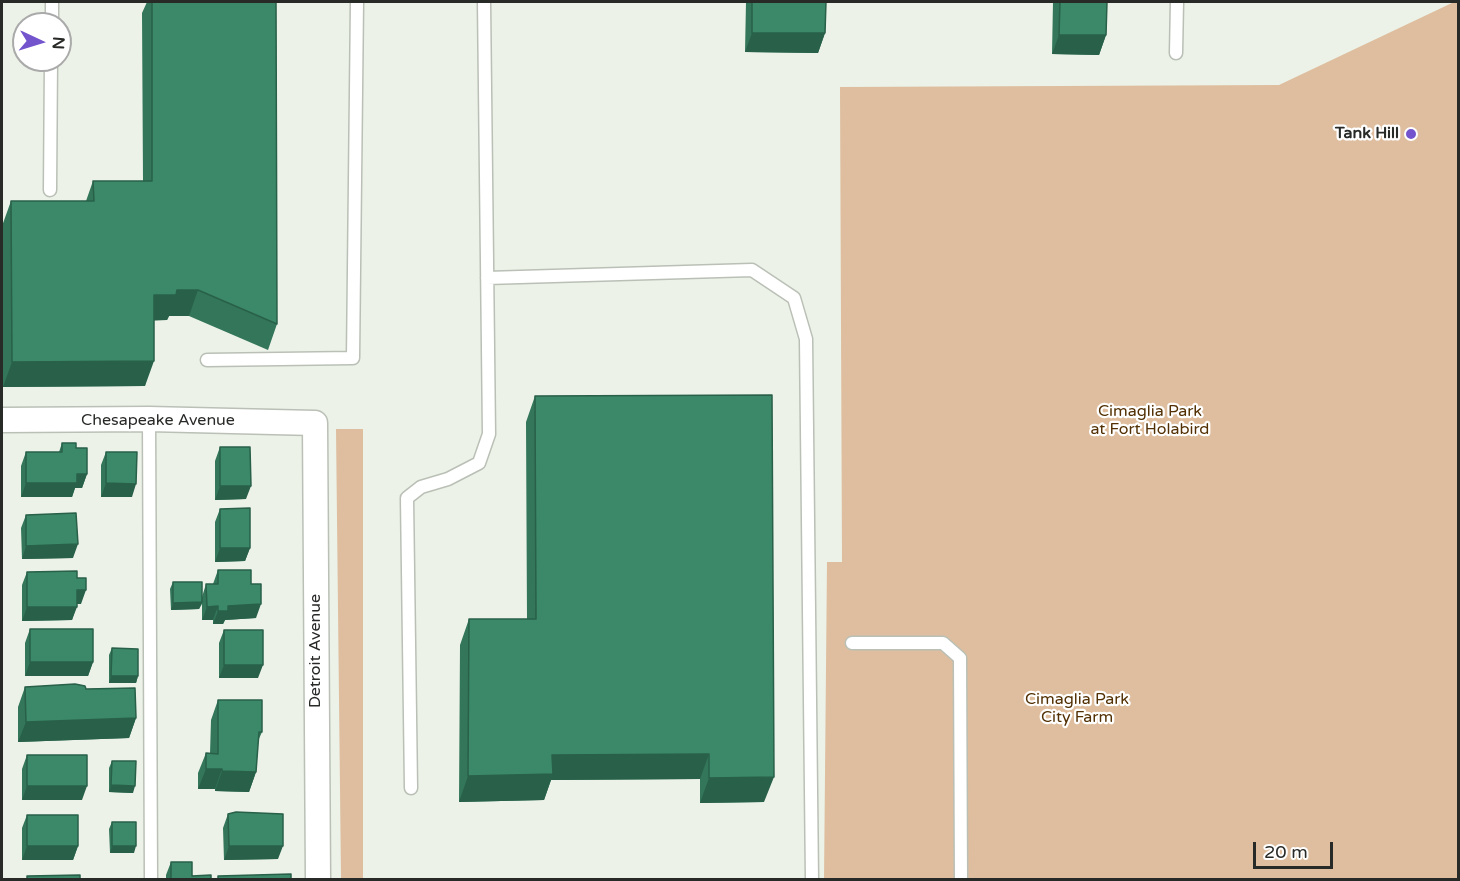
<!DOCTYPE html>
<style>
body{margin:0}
#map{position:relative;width:1460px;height:881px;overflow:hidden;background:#ecf2e8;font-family:"Varela Round",sans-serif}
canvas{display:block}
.frame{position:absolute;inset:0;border:3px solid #282a27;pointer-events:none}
.north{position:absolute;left:12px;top:12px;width:60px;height:60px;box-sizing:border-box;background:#fff;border:2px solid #a9aaa9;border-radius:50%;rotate:94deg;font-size:16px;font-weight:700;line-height:24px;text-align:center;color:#282a27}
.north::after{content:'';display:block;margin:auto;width:21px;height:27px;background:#7454cd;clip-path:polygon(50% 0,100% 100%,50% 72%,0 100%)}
.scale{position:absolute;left:1253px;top:842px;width:80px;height:27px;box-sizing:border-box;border:3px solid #282a27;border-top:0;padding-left:8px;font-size:18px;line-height:21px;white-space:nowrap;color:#282a27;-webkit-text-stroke:4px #fff;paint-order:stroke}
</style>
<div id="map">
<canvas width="1460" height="881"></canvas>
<div class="frame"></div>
<div class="north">N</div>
<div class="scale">20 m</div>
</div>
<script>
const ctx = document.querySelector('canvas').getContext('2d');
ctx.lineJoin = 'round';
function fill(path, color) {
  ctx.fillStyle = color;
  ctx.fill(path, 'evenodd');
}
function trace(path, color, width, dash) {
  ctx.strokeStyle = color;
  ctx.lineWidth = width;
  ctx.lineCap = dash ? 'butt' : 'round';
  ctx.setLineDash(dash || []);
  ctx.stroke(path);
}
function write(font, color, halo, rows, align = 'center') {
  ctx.font = font + ' "Varela Round",sans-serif';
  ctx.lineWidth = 4.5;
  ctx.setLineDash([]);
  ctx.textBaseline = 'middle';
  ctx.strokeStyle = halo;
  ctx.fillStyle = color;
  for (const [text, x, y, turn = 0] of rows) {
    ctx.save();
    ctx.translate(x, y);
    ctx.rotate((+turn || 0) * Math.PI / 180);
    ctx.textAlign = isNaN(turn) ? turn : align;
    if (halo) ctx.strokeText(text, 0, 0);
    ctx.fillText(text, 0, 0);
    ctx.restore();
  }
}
fill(new Path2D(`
 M1454 2H1458V879L824 880 827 562H842L840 87 1279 85Z
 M336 429H363V879H341Z`), '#debe9e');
const lane = new Path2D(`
 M52 24V2
 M1176 53 1177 2
 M50 190 51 60
 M487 278 752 270 794 298 806 339 812 880
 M207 360 353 358 357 2
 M149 419 151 880
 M852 643H943L960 658 961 880
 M411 788 407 498 421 487 448 479 479 463 489 434 484 2`);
const street = new Path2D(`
 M2 420 149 419 315 423 318 880`);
trace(lane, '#bac0b6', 15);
trace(street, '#bac0b6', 27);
trace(lane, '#fff', 12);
trace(street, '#fff', 24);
fill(new Path2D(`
 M147 2H276L277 324 268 350 189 316H169L167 320H154L145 386 3 387 2 226 11 201H86L93 181H143L142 13Z
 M746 2H826L825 33 818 53 745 52Z
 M1053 2H1107L1106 35 1099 55 1052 54Z
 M535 396 764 802 700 803V779L551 780 544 800 459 802 460 645 469 619H527L526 422Z
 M62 443 76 448 87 474 82 488H75L72 497H21V466L26 452H59Z
 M220 447 246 499 215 500V461Z
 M106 452 132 497H101V465Z
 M220 509 250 548 245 561 215 562V522Z
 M26 515 73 558 22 559 21 528Z
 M218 570 251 584 256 618 225 620 223 624H213V620H202V604L199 609 171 610 170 589 173 582 202 597 206 584H213Z
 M27 572 77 578 81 604H77L72 620 22 621V585Z
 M30 629 93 662 88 676H25V643Z
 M224 630 258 678H219V643Z
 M112 648 138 676 136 683H109V655Z
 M25 687 136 718 129 738 18 742V707Z
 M218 700 262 732 258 741 256 772 249 792 215 791V789H198V773L206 753 210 754 211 720Z
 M27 755 82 800H22V769Z
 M112 761 133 793 109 792V768Z
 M228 814 278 859 224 860 223 828Z
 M27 815 78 846 73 860H22V828Z
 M112 822 134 853H110L109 829Z
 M171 862 192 876 211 879H166V875Z`), '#337659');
fill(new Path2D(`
 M715 2H735L734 3H715Z
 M752 33H825L818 53 745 52Z
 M1059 35H1106L1099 55 1052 54Z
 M177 290H198L189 316H169L167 320 145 321 154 295Z
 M154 361 145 386 3 387 12 362Z
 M77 474H87L82 488H75L72 497H21L26 483Z
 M106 483 136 484 132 497H101Z
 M220 486H251L246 499 215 500Z
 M78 544 73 558 22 559 26 546Z
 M220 548H250L245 561 215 562Z
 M77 590H86L81 604H72Z
 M202 602 199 609 171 610 173 603Z
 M261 604 256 618 225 620 223 624H213L218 611 228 606Z
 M218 606 213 620H202L207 607Z
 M27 607H77L72 620 22 621Z
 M30 662H93L88 676H25Z
 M224 665H263L258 678H219Z
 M111 676H138L136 683H109Z
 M136 718 129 738 18 742 26 722Z
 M709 754 700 779 551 780 544 800 459 802 468 776 552 755Z
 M206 769H222L215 789H198Z
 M222 771 256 772 249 792 215 791Z
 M774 777 764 802 700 803 709 778Z
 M111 785 135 786 133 793 109 792Z
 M27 786H87L82 800H22Z
 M27 846H78L73 860H22Z
 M112 846H136L134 853H110Z
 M229 846H283L278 859 224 860Z`), '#296049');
const building = new Path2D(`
 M152 2H276L277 324 198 290H177L176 295H154V361L12 362 11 201H94L93 181H152Z
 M752 2H826L825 33H752Z
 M1060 2H1107L1106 35H1059Z
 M772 395 774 777 709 778V754L552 755 553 774 468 776 469 619H536L535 396Z
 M62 443H76V448H87V474H77V483H26V452H62Z
 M220 447H250L251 486H220Z
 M106 452H137L136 484 106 483Z
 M250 508V548H220V509Z
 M76 513 78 544 26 546V515Z
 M218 570H251V584H261V604L228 606V611H218V606L207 607 206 584H218Z
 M77 571V578H86V590H77V607H27V572Z
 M173 582H202V602L173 603Z
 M30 629H93V662H30Z
 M224 630H263V665H224Z
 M112 648 138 649V676H111Z
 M75 684 85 686 86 689 135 688 136 718 26 722 25 687Z
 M218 700H262V732H259L256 772 222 771V769H206V753L218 754Z
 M27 755H87V786H27Z
 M112 761H136L135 786 111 785Z
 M236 812 283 814V846H229L228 814Z
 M27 815H78V846H27Z
 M112 822H136V846H112Z
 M171 862H192V876L211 875V879H171Z
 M291 874V879H218V876Z
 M80 875V879H27V876Z`);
fill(building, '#3b8968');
trace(building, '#296049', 1.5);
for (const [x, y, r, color] of [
 [1411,134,6,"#7454cd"]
]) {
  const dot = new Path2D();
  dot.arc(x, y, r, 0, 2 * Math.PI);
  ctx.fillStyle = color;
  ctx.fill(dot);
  trace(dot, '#fff', 2);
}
write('bold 16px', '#282a27', '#fff', [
 ["Tank Hill",1399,134]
], 'right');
write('16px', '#523003', '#fff', [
 ["Cimaglia Park",1150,412],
 ["at Fort Holabird",1150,430],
 ["Cimaglia Park",1077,700],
 ["City Farm",1077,718]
]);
write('16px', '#282a27', '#fff', [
 ["Chesapeake Avenue",158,421],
 ["Detroit Avenue",316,651,-90]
]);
</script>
